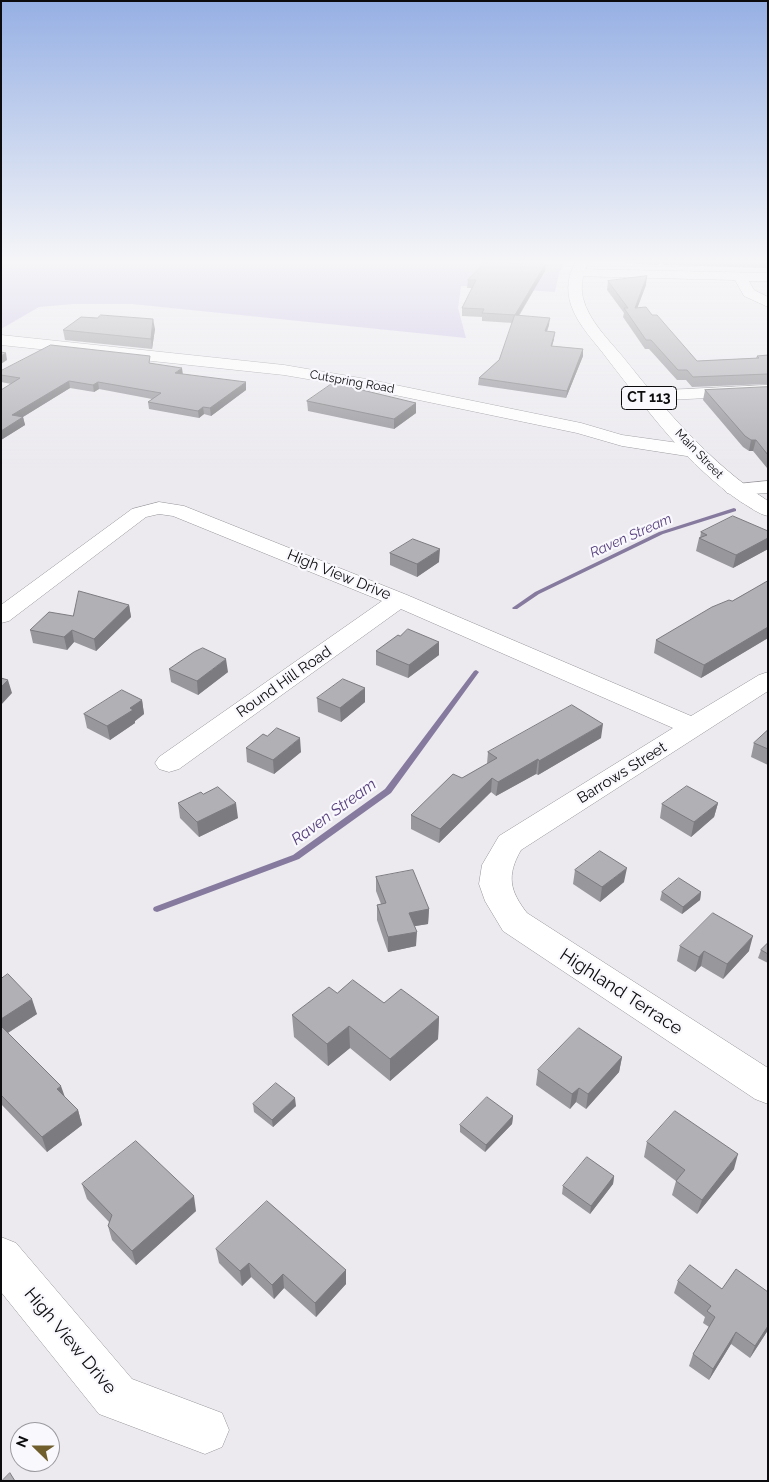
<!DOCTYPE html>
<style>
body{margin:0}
#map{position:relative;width:769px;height:1482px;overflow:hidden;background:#eceaef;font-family:Raleway,sans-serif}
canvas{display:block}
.frame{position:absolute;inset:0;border:2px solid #0c0b0d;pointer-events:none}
.north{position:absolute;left:10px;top:1422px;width:50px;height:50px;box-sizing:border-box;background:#f9f8fd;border:1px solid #9a999d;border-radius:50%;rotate:292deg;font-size:14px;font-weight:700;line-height:20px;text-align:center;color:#0c0b0d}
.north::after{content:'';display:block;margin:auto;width:18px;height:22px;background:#705e2c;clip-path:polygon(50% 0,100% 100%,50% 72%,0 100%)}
</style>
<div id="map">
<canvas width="769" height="1482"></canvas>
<div class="frame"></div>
<div class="north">N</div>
</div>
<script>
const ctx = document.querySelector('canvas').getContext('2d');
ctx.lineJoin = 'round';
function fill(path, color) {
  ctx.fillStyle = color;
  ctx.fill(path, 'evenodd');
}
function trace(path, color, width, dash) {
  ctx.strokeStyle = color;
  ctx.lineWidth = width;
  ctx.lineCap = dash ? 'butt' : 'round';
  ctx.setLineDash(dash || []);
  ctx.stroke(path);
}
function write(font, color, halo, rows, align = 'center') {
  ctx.font = font + ' Raleway,sans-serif';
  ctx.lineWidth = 4.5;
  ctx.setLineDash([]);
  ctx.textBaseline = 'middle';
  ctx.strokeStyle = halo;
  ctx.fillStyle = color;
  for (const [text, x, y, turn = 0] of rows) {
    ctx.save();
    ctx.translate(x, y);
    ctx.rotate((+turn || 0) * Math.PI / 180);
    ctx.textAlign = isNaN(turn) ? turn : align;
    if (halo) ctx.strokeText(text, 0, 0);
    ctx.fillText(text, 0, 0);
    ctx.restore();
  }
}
fill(new Path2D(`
 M1 261H566L559 273 555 292 461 286 458 308 466 338 132 304H73L39 307 1 329Z`), '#cdc3e5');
fill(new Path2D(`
 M734 508 736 509V511L663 534 539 594 517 609H513L512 608 535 592 659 532Z
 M476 670 479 672 391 793 299 859 160 911 157 912 154 911 153 909 154 907 293 855 385 789 474 671Z`), '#867b9f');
const minor = new Path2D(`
 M577 269 768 273V281H749L754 290 768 297V307L744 296 735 280 572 276 570 273Z
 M1 335 284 365 366 379 581 423 622 435 693 445 700 447 702 451 700 455 693 457 622 446 577 433 366 389 284 375 1 345Z
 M768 385V395L647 401 641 400 638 396 641 392 647 391Z
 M768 481V493L734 495 727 493 724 489 727 485Z
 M159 502 184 506 407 595 691 716 759 675 768 672V691L521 850C506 876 510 891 527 913L768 1068V1104L755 1099 503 931 485 901 479 884 482 865 499 836 673 728 401 609 179 769 169 772 159 769 155 763 159 757 382 601 173 516 159 514 146 517 9 621 1 623V605L132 509Z
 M1 1237 16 1243 132 1379 222 1413 229 1430 222 1447 205 1454 99 1414 1 1292Z`);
const major = new Path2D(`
 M576 261H589C583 273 580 285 583 298 589 321 608 339 623 357 666 411 710 463 768 501V516C758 514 750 507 741 502 688 466 648 411 609 361 596 343 578 326 571 305 566 289 568 275 576 261Z`);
trace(minor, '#969499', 1);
trace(major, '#969499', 1);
fill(minor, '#fff');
fill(major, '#fff');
fill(new Path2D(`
 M620 261H660L659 265 638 264Z
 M662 261H768V270L766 268 664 265Z
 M546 263 545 271 519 316 549 325 547 332 554 339 552 346 583 349V356L566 398 478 385 479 378 499 360 513 323 482 321V317L462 316V308L472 288H467L468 280 522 264Z
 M608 281 646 285 637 308 652 315 697 361 756 358 757 356 768 355V384L692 387 686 380H677L649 349H645L623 317 624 313 607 290Z
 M97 318 155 329 152 349 65 340 63 330Z
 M151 363 182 374 246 390 211 416 204 414 199 418 149 409 148 402 152 399 99 389 94 392 70 388 23 417 25 425 1 440V390L11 384 1 382V371Z
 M768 387V468H767L753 451H749L743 447 703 400 705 390Z
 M307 401 416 403V413L394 429 308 411Z
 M768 531V549L733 568 696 551 699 538H700L701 532Z
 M390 553 439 562 417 577 390 565Z
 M768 581V638L701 678 654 653 656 640 732 601Z
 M129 605 131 617 96 651 74 642 67 650 33 643 30 630 73 616Z
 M400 636 439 642V655L408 678 376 665V651Z
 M169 669 228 672 198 695 171 682Z
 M317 698 365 702 341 722 318 712Z
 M142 700 144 714 135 721V723L110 740 87 728 84 714Z
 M768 730V765L751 757 754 743Z
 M601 738 538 775 536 774 496 796 491 792 439 843 411 829V815L462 778 487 764 488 752Z
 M246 748 301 752 274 774 247 762Z
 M203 794 238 818 199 837 180 818 178 803Z
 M718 803 714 817 691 837 660 818 662 804Z
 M575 870 624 882 600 902 573 884Z
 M376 877 429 909 428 924 415 926 416 946 388 952 377 920V905L381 904 376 891Z
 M662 892H701L700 900 682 914 660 900Z
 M768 943V963L758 958 761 950Z
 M680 946 749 951 723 979 701 966 695 972 677 961Z
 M1 979 37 1014 8 1033 64 1096 78 1110 82 1125 47 1152 1 1104Z
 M337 993 384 1003 439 1017 438 1039 390 1081 350 1048 328 1066 294 1037 292 1015Z
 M622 1057 619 1072 586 1109 576 1102 570 1109 536 1085 538 1070Z
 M253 1104 296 1106 273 1127 254 1112Z
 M513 1116 512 1124 485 1152 460 1132V1125Z
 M647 1142 734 1169 697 1214 672 1195 676 1181 644 1157Z
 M614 1176 613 1184 590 1214 562 1194 563 1186Z
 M82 1184 196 1211 136 1265 112 1240 108 1226 110 1223 87 1199Z
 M216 1249 346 1270V1284L316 1317 284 1288 274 1299 251 1277 242 1286 219 1263Z
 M678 1281 722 1289 768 1292V1330L750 1358 731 1344 709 1380 689 1366 693 1354 709 1327 703 1323 705 1317 674 1293Z`), '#98979c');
fill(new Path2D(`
 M546 263 545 271 514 323 515 315Z
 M647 276 646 285 634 317 635 308Z
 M550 318 549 325 544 338 545 331Z
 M153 319 155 329 152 349 151 339Z
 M555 332 554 339 550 353 551 346Z
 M583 349V356L566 398 567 391Z
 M6 353 7 360 1 364V356Z
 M182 368 183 375 175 373Z
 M69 381 70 388 13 423 12 415Z
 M98 382 99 389 94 392 93 385Z
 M246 382V390L211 416 210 408Z
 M416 403V413L394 429V419Z
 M203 407 204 414 199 418 198 411Z
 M23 417 25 425 1 440V431Z
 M751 440H756L753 451H749Z
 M768 538V549L733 568 736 555Z
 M440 549 439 562 417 577V564Z
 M129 605 131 617 96 651 94 639Z
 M768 627V638L701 678 704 665Z
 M72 630 74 642 67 650 64 637Z
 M439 642V655L408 678 409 665Z
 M226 659 228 672 198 695 197 681Z
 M8 680 12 693 1 705V687Z
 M365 688V702L341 722 340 708Z
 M142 700 144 714 135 721V723L110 740 107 726 130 708Z
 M603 724 601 738 538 775 539 761Z
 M300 738 301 752 274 774 273 760Z
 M538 759 536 774 496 796 498 782Z
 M492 778 491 792 439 843 440 829Z
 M236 803 238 818 199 837 197 822Z
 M718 803 714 817 691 837 694 822Z
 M627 868 624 882 600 902 602 887Z
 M701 892 700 900 682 914 683 907Z
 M429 909 428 924 409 927V913Z
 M417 932 416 946 388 952V937Z
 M753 936 749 951 723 979 727 964Z
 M704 951 701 966 695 972 699 957Z
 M32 999 37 1014 1 1037V1019Z
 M439 1017 438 1039 390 1081V1059Z
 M349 1026 350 1048 328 1066 327 1044Z
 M622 1057 619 1072 586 1109 588 1094Z
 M61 1086 66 1100 57 1089Z
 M579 1088 576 1102 570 1109 572 1094Z
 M295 1098 296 1106 273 1127 272 1120Z
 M78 1110 82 1125 47 1152 42 1137Z
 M513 1116 512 1124 485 1152 486 1145Z
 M738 1154 734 1169 697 1214 702 1200Z
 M614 1176 613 1184 590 1214 591 1206Z
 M194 1196 196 1211 136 1265 132 1251Z
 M249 1263 251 1277 242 1286 240 1271Z
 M346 1270V1284L316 1317 315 1303Z
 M283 1274 284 1288 274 1299 272 1285Z
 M768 1326V1330L750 1358 755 1346Z
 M736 1332 731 1344 709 1380 713 1369Z`), '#7c7b7f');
const building = new Path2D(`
 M487 261 522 264 523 261 546 263 515 315 482 313 484 309 462 308 476 280H468Z
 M647 276 635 308 646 307 652 315H657L697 361 759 358 757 356 768 355V374L693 377 687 370H678L651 340H646L624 308H628L608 281Z
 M101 315 153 319 151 339 63 330 81 317 97 318Z
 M515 315 550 318 545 331 555 332 551 346 583 349 567 391 479 378 499 360Z
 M51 345 150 356 149 363 182 368 175 373 246 382 210 408 203 407 198 411 148 402 161 393 98 382 93 385 69 381 12 415 23 417 1 431V390L20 378 1 375V371Z
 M1 352 6 353 1 356Z
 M333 383 416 403 394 419 307 401Z
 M768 387V455L756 440H751L745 436 705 390Z
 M733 516 768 531V538L736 555 699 538 707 535 701 532Z
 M413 539 440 549 417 564 390 553Z
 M768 581V627L704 665 656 640 712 607 729 600 732 601Z
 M79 591 129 605 94 639 72 630 64 637 30 630 49 612 73 616Z
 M408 629 439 642 409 665 376 651 398 635 400 636Z
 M203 648 226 659 197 681 169 669 194 652Z
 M1 678 8 680 1 687Z
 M343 679 365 688 340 708 317 698Z
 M122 690 142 700 130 708 133 710 107 726 84 714Z
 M572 705 603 724 539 761 538 759 498 782 492 778 440 829 411 815 453 774 462 778 497 758 488 752Z
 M277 728 300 738 273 760 246 748 263 734 267 736Z
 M768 730V749L754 743Z
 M687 786 718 803 694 822 662 804Z
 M218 787 236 803 197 822 178 803 201 792 203 794Z
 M600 851 627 868 602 887 575 870Z
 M413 870 429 909 409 913 417 932 388 937 377 905 386 903 376 877Z
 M679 878 701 892 683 907 662 892Z
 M713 913 753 936 727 964 704 951 699 957 680 946Z
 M768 943V954L761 950Z
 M8 974 32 999 1 1019V979Z
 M353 980 384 1003 401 989 439 1017 390 1059 349 1026 327 1044 292 1015 329 987 337 993Z
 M1 1026 61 1086 57 1089 78 1110 42 1137 1 1095Z
 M579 1028 622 1057 588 1094 579 1088 572 1094 538 1070Z
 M276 1083 295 1098 272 1120 253 1104Z
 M487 1097 513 1116 486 1145 460 1125Z
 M675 1111 738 1154 702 1200 676 1181 685 1170 647 1142Z
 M136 1141 194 1196 132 1251 108 1226 112 1215 82 1184Z
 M587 1157 614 1176 591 1206 563 1186Z
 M267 1201 346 1270 315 1303 283 1274 272 1285 249 1263 240 1271 216 1249Z
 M690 1265 722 1289 736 1269 768 1292V1326L755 1346 736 1332 713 1369 693 1354 715 1317 707 1311 711 1306 678 1281Z
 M10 1473 15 1481H2Z`);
fill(building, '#b1b0b5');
trace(building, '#7c7b7f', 1);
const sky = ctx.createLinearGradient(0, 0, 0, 468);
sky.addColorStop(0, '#96b0e4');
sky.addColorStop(0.56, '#f6f6f8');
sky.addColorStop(1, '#f6f6f800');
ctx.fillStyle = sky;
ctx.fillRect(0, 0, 769, 468);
write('12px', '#0c0b0d', '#f9f8fd', [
 ["Cutspring Road",352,382,10],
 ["Main Street",699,454,46]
]);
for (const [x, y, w] of [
 [649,398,55]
]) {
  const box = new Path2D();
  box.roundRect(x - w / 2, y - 11.5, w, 23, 4);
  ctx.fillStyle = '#f9f8fd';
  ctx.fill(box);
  trace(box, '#0c0b0d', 1);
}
write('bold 14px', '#0c0b0d', null, [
 ["CT 113",649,398]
]);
write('italic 14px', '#563f7d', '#f9f8fd', [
 ["Raven Stream",631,536,-24]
]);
write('15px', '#0c0b0d', '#f9f8fd', [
 ["High View Drive",339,575,22],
 ["Round Hill Road",284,682,-35],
 ["Barrows Street",622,773,-32]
]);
write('italic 16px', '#563f7d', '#f9f8fd', [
 ["Raven Stream",334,812,-36]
]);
write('18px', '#0c0b0d', '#f9f8fd', [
 ["Highland Terrace",621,992,33],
 ["High View Drive",70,1341,50]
]);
</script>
